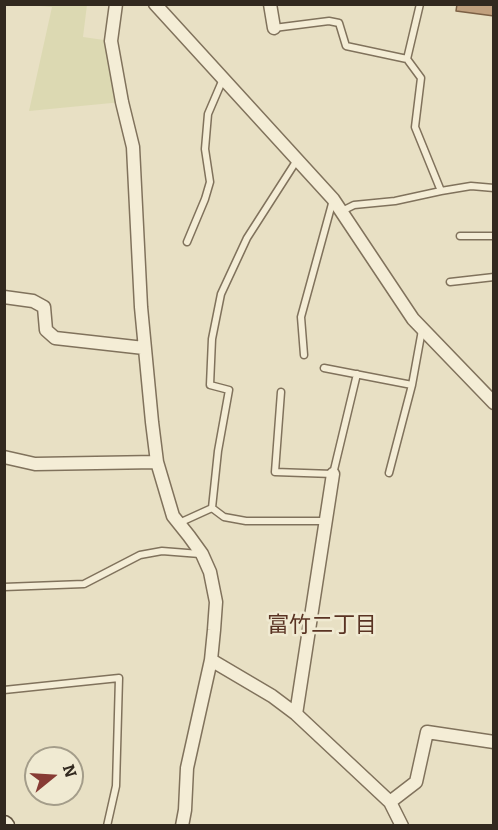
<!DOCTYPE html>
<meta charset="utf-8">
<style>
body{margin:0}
#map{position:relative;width:498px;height:830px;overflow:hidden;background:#e8e0c4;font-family:Bitter,serif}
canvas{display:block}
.frame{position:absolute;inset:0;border:6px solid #32291f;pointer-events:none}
.north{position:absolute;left:24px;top:746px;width:60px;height:60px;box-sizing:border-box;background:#f0ead2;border:2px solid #a49d8a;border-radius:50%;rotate:72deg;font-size:16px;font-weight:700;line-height:24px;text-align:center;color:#32291f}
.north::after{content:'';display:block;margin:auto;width:21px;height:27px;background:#873b34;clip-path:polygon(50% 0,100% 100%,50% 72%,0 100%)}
</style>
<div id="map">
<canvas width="498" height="830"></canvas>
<div class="frame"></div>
<div class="north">N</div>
</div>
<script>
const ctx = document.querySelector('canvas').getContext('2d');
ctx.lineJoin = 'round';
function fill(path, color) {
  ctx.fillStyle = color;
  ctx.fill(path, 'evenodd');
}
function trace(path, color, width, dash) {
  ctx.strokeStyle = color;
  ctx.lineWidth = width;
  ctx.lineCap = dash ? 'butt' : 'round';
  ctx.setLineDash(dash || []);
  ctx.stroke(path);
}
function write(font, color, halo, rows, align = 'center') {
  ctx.font = font + ' Bitter,"Noto Sans JP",serif';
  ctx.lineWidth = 5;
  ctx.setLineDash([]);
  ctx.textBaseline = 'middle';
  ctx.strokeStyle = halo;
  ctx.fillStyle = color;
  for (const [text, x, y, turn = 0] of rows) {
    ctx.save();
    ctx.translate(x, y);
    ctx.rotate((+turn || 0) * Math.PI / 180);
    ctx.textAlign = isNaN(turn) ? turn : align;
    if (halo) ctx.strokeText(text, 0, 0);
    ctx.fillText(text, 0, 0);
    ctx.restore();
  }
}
fill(new Path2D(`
 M28 5H87L83 37 111 41 122 102 29 111 52 7Z`), '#dcd9b2');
const building = new Path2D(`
 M457 4H494V16L456 11Z`);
fill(building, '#c1a07e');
trace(building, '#7c6045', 1.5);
const lane = new Path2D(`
 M274 28 329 21 339 23 346 46 407 59 421 78 415 127 441 191
 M407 59 420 4
 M342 211 354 205 395 201 441 191 471 186 494 188
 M460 236H494
 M187 242 205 199 210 182 205 149 208 114 223 79
 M450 282 494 277
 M304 355 301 317 333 200
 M324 368 412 385
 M281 392 275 472 333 474 357 374
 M389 473 412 385 422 330
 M212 508 224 517 246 521H325
 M179 523 212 508 218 451 229 390 210 385 212 339 221 294 247 238 297 160
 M4 587 84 584 140 555 162 551 200 554
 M4 690 119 678 116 786 107 826`);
const street = new Path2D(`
 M116 4 111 41 122 102 133 147 141 307 152 422 157 462 173 516 189 536 202 554 210 572 216 602 214 630 211 660 187 768 185 810 182 826
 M155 4 333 199 413 319 494 403
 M270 4 274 28
 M4 297 33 301 44 307 46 330 55 338 144 348
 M4 457 35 464 157 462
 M211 660 272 696 296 714 390 802 402 826
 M296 714 333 474
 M390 802 416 782 427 732 494 742`);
const secondary = new Path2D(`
 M4 825 5 826`);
trace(lane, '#80725c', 9);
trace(street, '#80725c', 15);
trace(secondary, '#625440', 21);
trace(lane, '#f4edd6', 6);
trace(street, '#f4edd6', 12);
trace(secondary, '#f4edd6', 18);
write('22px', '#593323', '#f0ead2', [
 ["富竹二丁目",322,626]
]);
</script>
